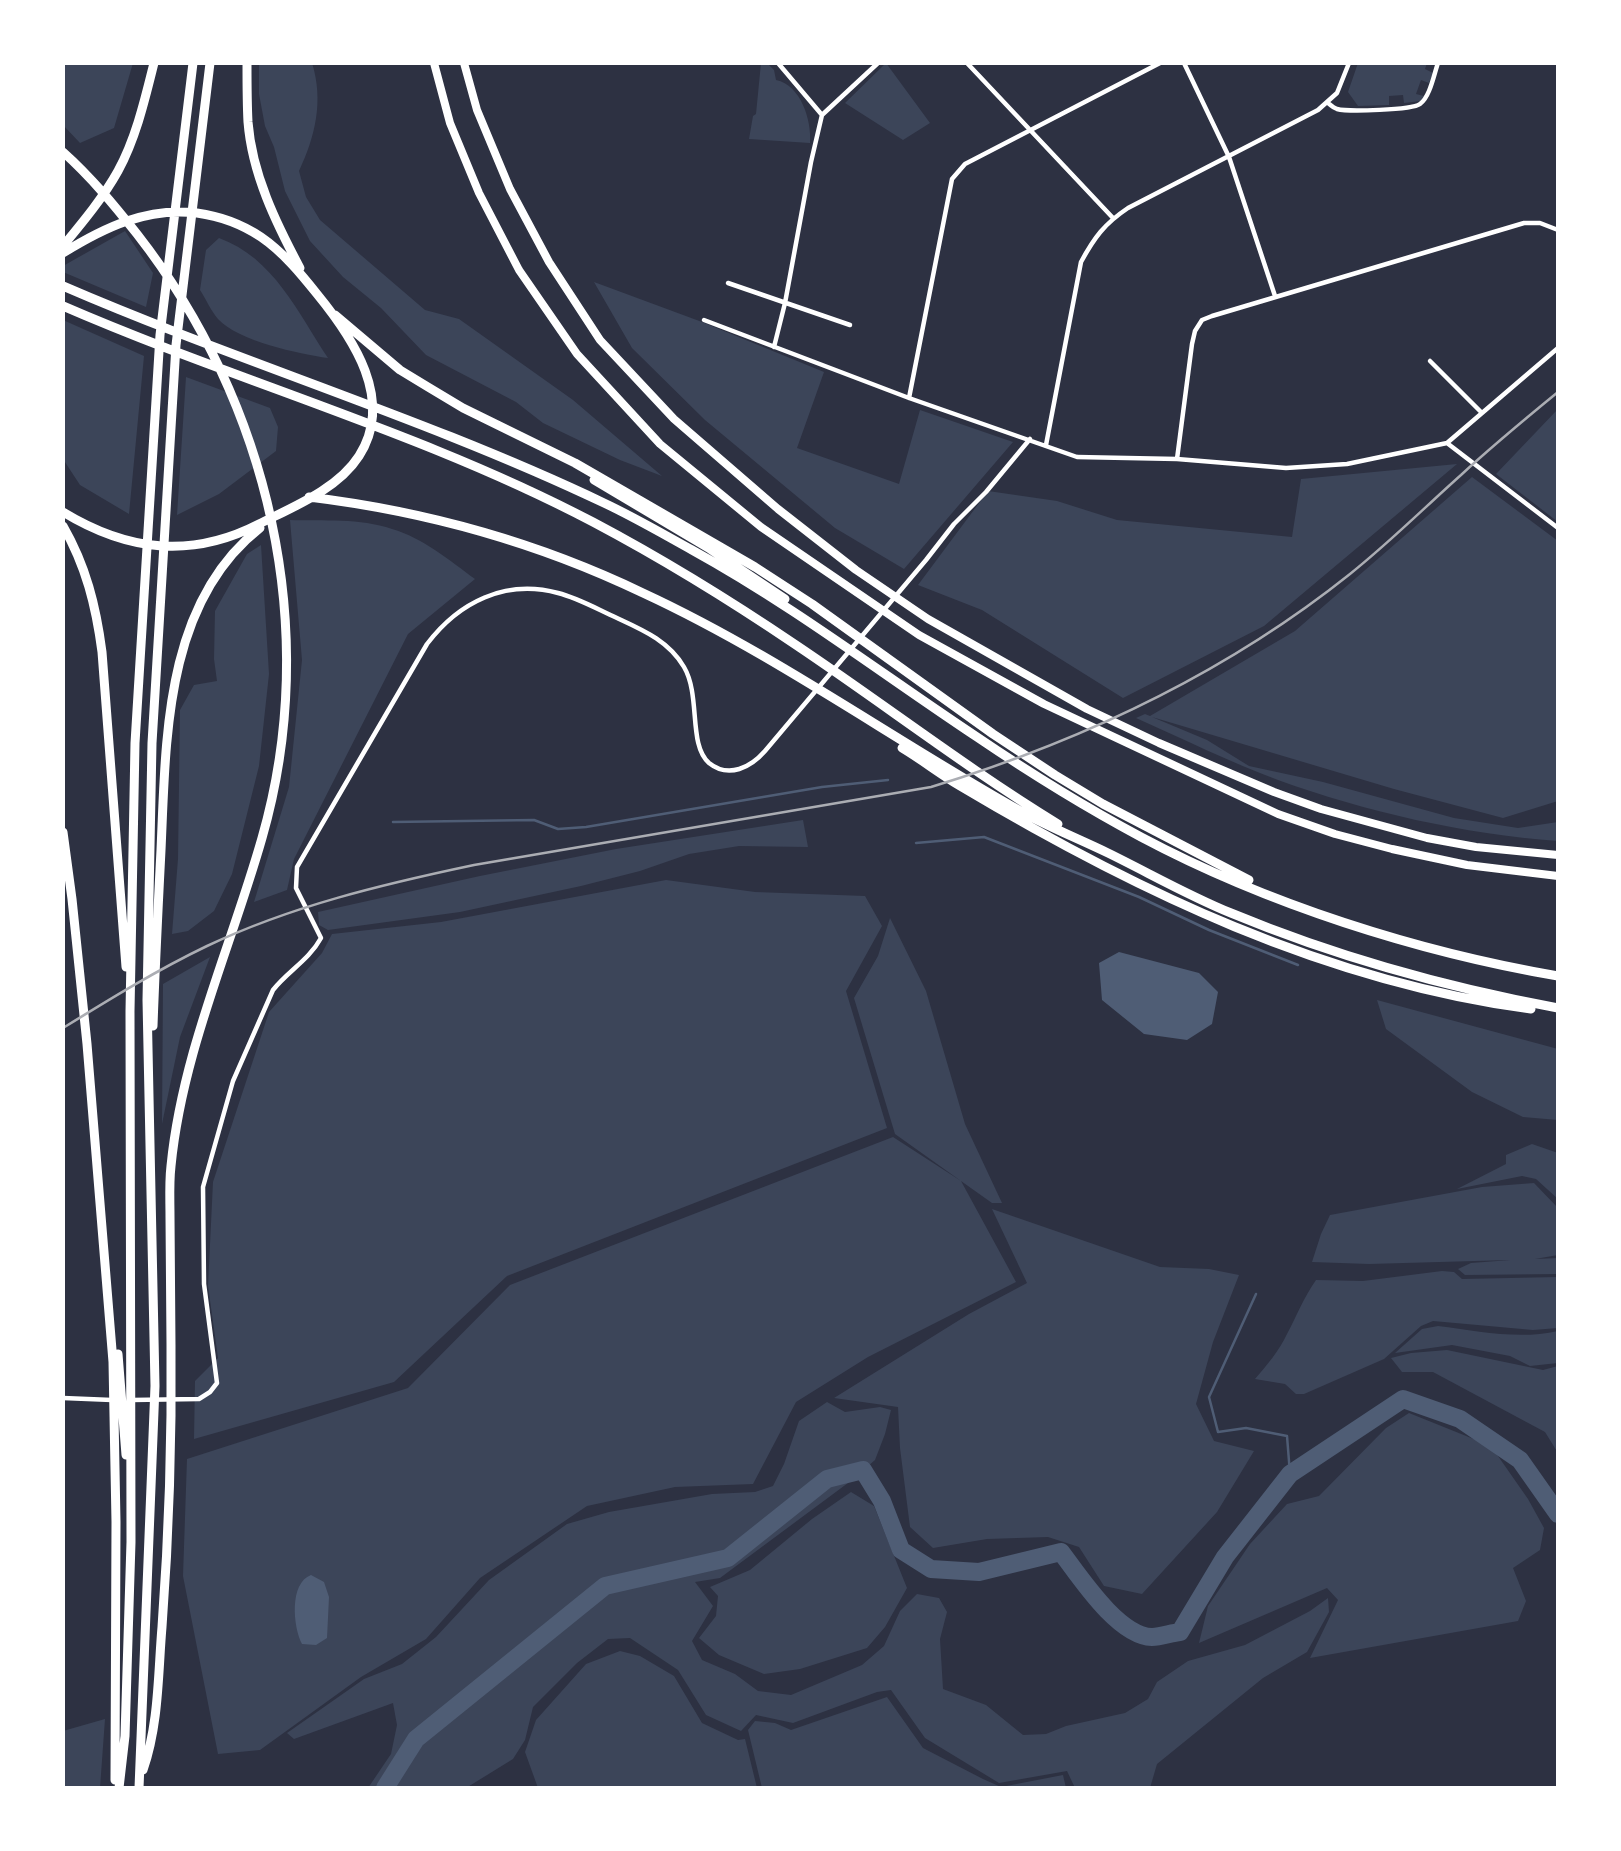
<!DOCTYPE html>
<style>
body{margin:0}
#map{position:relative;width:1621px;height:1851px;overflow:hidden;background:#2d3142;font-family:"Noto Sans",sans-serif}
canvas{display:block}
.frame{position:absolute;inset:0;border:65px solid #fff;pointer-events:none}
</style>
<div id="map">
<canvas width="1621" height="1851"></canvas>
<div class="frame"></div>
</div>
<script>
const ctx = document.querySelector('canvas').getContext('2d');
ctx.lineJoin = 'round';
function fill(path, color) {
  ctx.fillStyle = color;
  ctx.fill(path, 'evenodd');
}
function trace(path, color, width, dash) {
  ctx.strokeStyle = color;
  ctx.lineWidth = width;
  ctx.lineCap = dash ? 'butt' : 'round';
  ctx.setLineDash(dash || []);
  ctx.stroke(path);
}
fill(new Path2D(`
 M63 63H133L114 128 80 143 63 125Z
 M259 63H312C324 101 315 137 299 171L306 197 320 220 425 310 459 319 573 400 662 476 620 460 543 423 516 402 426 355 381 308 343 277 310 241 285 191 274 147 265 126 259 94Z
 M761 63H767L774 70 776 80C801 85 812 121 810 143L749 139 753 116 756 114Z
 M886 63 930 123 903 140 845 103Z
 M1358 63H1427L1425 69 1433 73 1429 83 1421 80 1416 94 1424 96 1421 101 1404 103 1403 95 1389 96V105L1358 106 1348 92Z
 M125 231 153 273 146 307 63 272V266Z
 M219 238C274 258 298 313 328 358 299 354 238 341 218 319 211 311 206 299 200 290L206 250Z
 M594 282 702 322 824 372 797 448 899 484 920 410 1013 442 904 569 835 528 705 420 632 348Z
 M63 320 144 356 129 514 80 485 63 459Z
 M186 377 270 408 278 427 276 451 219 494 177 515Z
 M1558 409V522L1496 474Z
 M1457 464 1264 626 1123 698 982 610 918 585 988 491 1057 501 1117 520 1292 537 1301 479Z
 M1472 477 1558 541V801L1503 818 1394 789 1152 717 1207 740 1249 766 1323 782 1454 818 1518 828 1558 822V841C1463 834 1367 812 1278 780 1230 762 1183 739 1136 718L1145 714 1150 716 1295 631Z
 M290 520C323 521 360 518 392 529 423 538 449 560 475 579L408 634 294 859 287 890 254 902 289 787 302 660Z
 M261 545 269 674 259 766 232 874 214 911 188 931 172 934 178 859 180 710 194 685 217 681 214 659 215 611 247 554Z
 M803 820 808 847 739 846 689 854 640 871 581 886 460 912 328 930 319 925 318 912 480 876 616 849Z
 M666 880 755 892 865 896 882 926 846 991 887 1128 507 1276 394 1382 194 1439 195 1381 218 1358 208 1286 213 1182 269 1012 322 953 332 934 441 922Z
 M890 918 926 991 965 1124 1002 1203H992L961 1181 1016 1282 868 1357 796 1402 753 1484 675 1487 587 1506 480 1578 426 1639 361 1677 260 1750 218 1754 183 1576 187 1459 408 1388 510 1285 893 1137 961 1181 895 1134 854 998 878 956Z
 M210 957 180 1037 162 1124 163 984Z
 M1377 1000 1558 1049V1120L1523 1117 1472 1092 1386 1029Z
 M1532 1144 1558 1153V1199L1536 1179 1522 1176 1457 1189 1506 1164V1155Z
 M1534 1183 1558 1208V1255L1535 1259 1558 1258V1274L1465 1275 1458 1269 1471 1263 1510 1260 1369 1264 1312 1262 1321 1234 1330 1215 1482 1187Z
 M992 1209 1160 1267 1209 1269 1239 1275 1213 1342 1196 1404 1214 1441 1254 1451 1217 1512 1142 1594 1104 1586 1079 1547 1048 1537 987 1539 933 1548 910 1527 900 1448 898 1407 834 1398 969 1314 1027 1283Z
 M1442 1271 1454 1272 1462 1279 1558 1277V1328L1533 1330 1433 1321 1421 1326 1384 1359 1304 1394H1296L1285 1384 1255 1379C1267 1365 1279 1351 1287 1334 1297 1315 1304 1297 1316 1280L1363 1281Z
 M1438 1326C1477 1331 1519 1340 1558 1331V1363L1530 1366 1510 1356 1452 1345 1395 1353 1422 1329Z
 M1447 1350 1543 1370 1558 1366V1453L1545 1432 1433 1372H1402L1391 1358 1411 1353Z
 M827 1402 845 1412 880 1407 891 1410 885 1434 875 1460 852 1480 720 1578 695 1582 713 1606 692 1641 702 1660 735 1674 758 1691 791 1695 862 1665 884 1646 900 1611 917 1594 939 1598 947 1612 940 1639 943 1689 986 1705 1023 1735 1046 1734 1066 1726 1125 1713 1148 1699 1157 1682 1188 1661 1245 1645 1310 1611 1328 1598 1329 1612 1307 1652 1263 1678 1157 1764 1150 1788H1075L1067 1771 999 1783 925 1738 891 1690 877 1692 793 1723 756 1715 741 1731 706 1715 678 1670 630 1638 608 1639 577 1663 533 1707 525 1740 513 1759 466 1788H368L391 1754 397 1725 393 1703 294 1739 287 1733 364 1679 402 1664 436 1637 489 1580 567 1524 609 1512 712 1494 755 1492 773 1486 784 1464 799 1421Z
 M1409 1413 1491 1446 1528 1499 1544 1528 1540 1550 1513 1568 1526 1601 1518 1621 1310 1658 1338 1600 1327 1588 1199 1643 1208 1606 1250 1544 1287 1504 1319 1496 1386 1428Z
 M851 1492 874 1506 907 1588 885 1627 867 1648 800 1669 764 1674 719 1655 699 1638 716 1616 718 1596 710 1587 750 1570 812 1519Z
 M620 1651 640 1656 674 1676 702 1723 738 1740 745 1739 757 1788H538L525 1752 536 1720 586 1664Z
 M887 1697 923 1748 983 1779 1001 1787 1063 1775 1066 1788H762L748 1730 755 1721 775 1723 791 1730Z
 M105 1719 100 1788H63V1731Z`), '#3c4559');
fill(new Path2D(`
 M1119 952 1199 973 1218 992 1212 1024 1187 1040 1144 1034 1102 1000 1099 963Z
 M311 1575 324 1582 329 1597 327 1638 316 1645 302 1644C293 1627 289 1583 311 1575Z`), '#4f5d75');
trace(new Path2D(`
 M393 822 534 820 558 829 586 827 822 787 888 780
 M916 843 984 837 1139 897 1209 930 1298 965
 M1256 1294 1209 1397 1218 1432 1246 1428 1287 1436 1290 1474`), '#4f5d75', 2.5);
trace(new Path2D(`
 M385 1788 416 1739 605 1586 728 1558 827 1479 863 1470 882 1501 901 1550 931 1569 979 1572 1061 1552C1080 1577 1118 1636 1152 1637 1161 1637 1171 1633 1180 1632L1225 1557 1290 1474 1403 1399 1460 1419 1520 1460 1558 1514`), '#4f5d75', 18);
trace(new Path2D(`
 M778 63 822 115
 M967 63 1113 218
 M1184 63 1229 157 1275 296
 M1328 103C1332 106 1332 107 1337 109 1348 112 1412 110 1420 104 1430 97 1434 74 1438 63
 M728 283 850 325
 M704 320 909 398 1077 457 1177 459 1286 468 1347 464 1447 443 1558 348
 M774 347 785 303 811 162 822 115 878 63
 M1430 361 1482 413
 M909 398 952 179 965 164 1160 63
 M1447 443 1558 528
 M1046 445 1081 262C1094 238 1104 224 1128 208L1318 110 1337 93 1349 63
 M1177 459 1192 344 1195 331 1202 320 1212 316 1524 223H1540L1558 230
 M63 1398 112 1400
 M131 1400 199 1399 210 1392 217 1383 204 1284 203 1187 233 1081 273 990C288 971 309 960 321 938L296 888 297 867 427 644C459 602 505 579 558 593 578 598 597 609 617 618 643 630 669 641 684 667 701 696 688 745 709 763 729 779 751 767 765 751L926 560 954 524 986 492 1030 439`), '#fff', 4.5);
trace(new Path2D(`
 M434 63 450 123 479 193 519 270 577 354 660 444 761 527 919 635 1044 704 1278 814 1335 834 1392 849 1467 865 1558 876
 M464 63 477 110 510 189 549 262 600 340 674 419 778 509 856 570 928 619 1087 709 1159 743 1274 792 1321 809 1427 838 1476 847 1558 855`), '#fff', 8);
trace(new Path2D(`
 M247 63C247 83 247 103 248 122 252 174 276 223 300 268
 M63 152C91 177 114 205 137 234 269 403 322 630 262 838 231 947 182 1053 171 1166 169 1183 170 1200 170 1217 170 1260 171 1303 171 1345 172 1439 169 1533 162 1627 158 1674 159 1724 143 1770
 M63 246C82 223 103 198 118 171 136 138 145 99 154 63
 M63 253C105 227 147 207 197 213 219 216 243 225 261 237 283 252 301 274 317 294 353 338 395 400 359 456 338 489 293 507 259 524 191 559 127 551 63 512
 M63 286C241 363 428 419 604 503 634 517 663 534 692 550 792 605 882 674 977 737 1030 773 1085 807 1141 837 1267 904 1418 952 1558 976
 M63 306C238 382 424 433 593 522 663 559 731 601 796 645 884 704 968 769 1058 824
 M335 315 400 370 428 387 463 408 575 463 755 567 812 604 993 734 1055 775 1103 804 1249 880
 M594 480 710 549 785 599
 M309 497C424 511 539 543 643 593 775 654 895 741 1022 812 1049 827 1079 839 1108 853 1149 873 1189 896 1231 913 1337 957 1445 987 1558 1008
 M63 526C86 566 96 606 102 652L126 967
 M902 748C922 760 940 774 960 786 1136 891 1326 982 1531 1009
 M63 832 72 899 87 1044 113 1362 116 1522 115 1780
 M153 1026C155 968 158 909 161 850 166 740 164 603 260 528
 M118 1354 126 1455
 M119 1788 125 1736 131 1542 130 1011 135 743 160 335 193 63
 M139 1788 155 1386 147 1000 152 743 176 345 210 63`), '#fff', 9);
trace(new Path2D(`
 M63 1028C110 999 157 970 207 946 291 906 384 884 474 865L931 787C1082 741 1226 673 1350 574 1389 543 1424 508 1461 475 1492 446 1525 419 1558 392`), '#abadb3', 2.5);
</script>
